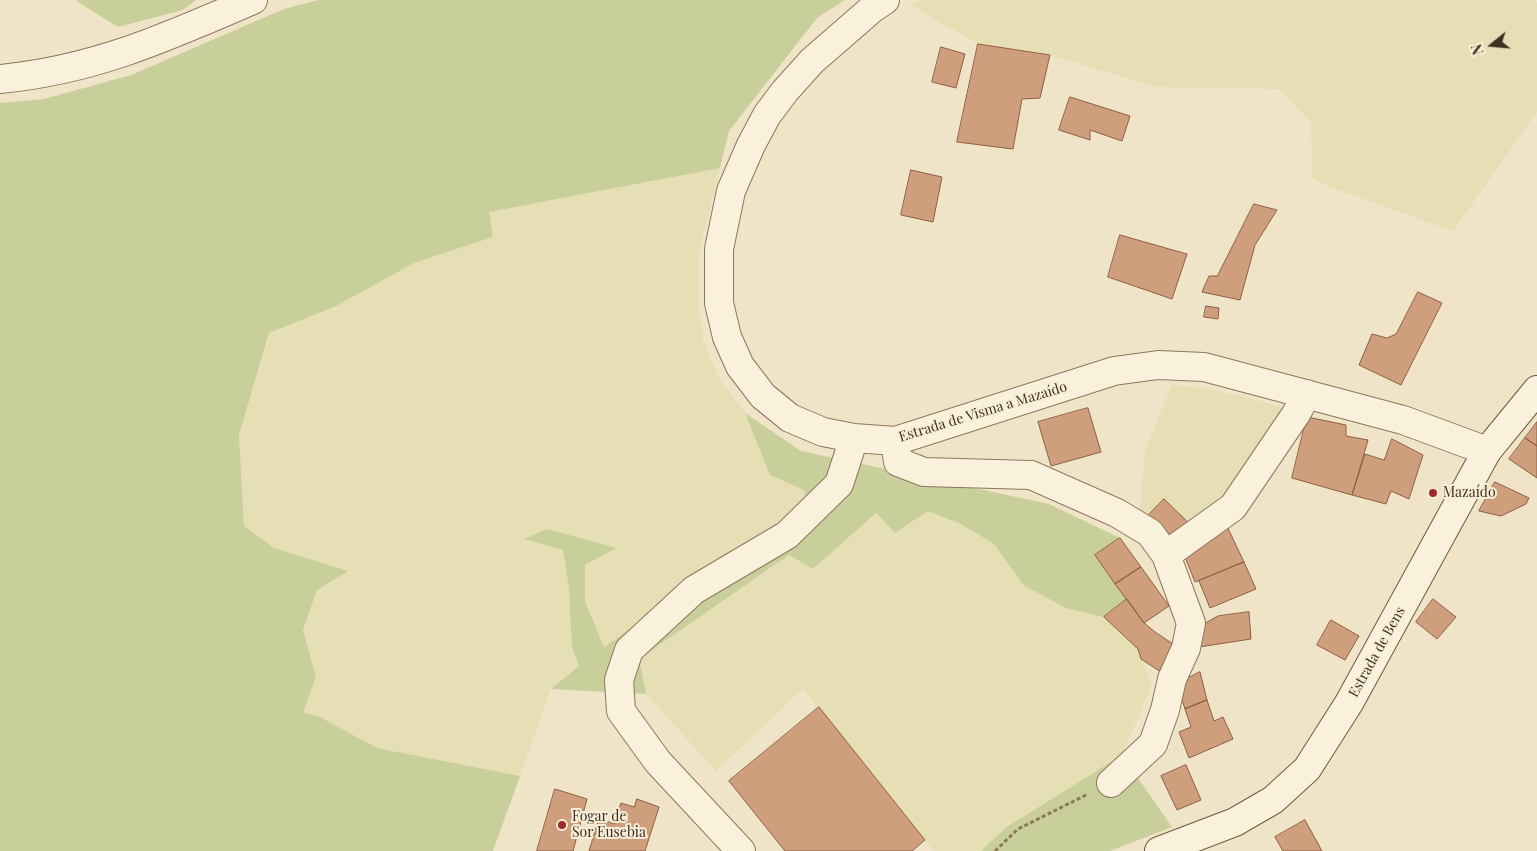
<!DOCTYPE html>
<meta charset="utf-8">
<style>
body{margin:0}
#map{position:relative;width:1537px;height:851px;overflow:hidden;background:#f0e4c8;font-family:"Playfair Display",serif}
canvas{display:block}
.north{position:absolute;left:1467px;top:20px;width:50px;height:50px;-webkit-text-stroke:4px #f7eed8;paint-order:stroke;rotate:253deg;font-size:14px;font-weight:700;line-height:20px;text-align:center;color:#3d2e20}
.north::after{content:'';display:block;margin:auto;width:18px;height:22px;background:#3d2e20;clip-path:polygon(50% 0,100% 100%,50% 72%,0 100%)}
</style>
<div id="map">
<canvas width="1537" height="851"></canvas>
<div class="north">N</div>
</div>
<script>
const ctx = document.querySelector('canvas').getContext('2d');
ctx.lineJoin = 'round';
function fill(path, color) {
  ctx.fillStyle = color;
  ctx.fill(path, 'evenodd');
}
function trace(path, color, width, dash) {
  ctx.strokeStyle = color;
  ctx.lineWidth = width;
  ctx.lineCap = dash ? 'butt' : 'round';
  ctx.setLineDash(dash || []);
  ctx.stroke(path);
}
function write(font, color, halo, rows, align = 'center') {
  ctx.font = font + ' "Playfair Display",serif';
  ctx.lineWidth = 4;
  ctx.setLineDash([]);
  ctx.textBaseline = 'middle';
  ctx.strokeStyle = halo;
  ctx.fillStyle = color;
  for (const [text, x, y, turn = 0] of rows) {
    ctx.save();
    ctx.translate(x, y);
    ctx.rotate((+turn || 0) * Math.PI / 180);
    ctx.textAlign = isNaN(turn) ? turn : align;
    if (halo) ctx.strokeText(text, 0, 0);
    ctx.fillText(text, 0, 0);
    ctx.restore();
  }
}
fill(new Path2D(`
 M921 0H1535L1537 3V112L1453 231 1331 187 1312 178 1311 122 1279 89 1157 87 1050 55 978 44 910 5Z
 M720 168 699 253 698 297 703 341 721 381 745 413 770 475 805 490 807 505 604 647 585 601V565L615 548 525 540 563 550 569 589 572 648 579 666 551 689 520 776 377 748 320 717 302 712 316 677 303 630 317 590 348 571 274 548 244 526 239 435 270 333 336 306 414 263 493 237 488 212Z
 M1172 385 1199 388 1242 396 1294 410 1229 502 1177 529 1166 538 1139 520 1145 450Z
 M928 511 961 524 994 544 1023 585 1066 608 1104 617 1138 649 1152 686 1122 755 1005 828 981 851H934L803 689 716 771 646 694 639 659 789 555 813 569 876 513 895 533Z`), '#e6deb5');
fill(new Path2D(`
 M77 0H196L183 10 118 27 78 2Z
 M318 0H845L817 18 729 131 720 168 489 212 493 237 414 263 336 306 269 333 239 435 244 526 274 548 348 571 317 590 303 630 316 677 303 712 320 717 377 748 520 776 493 851H0V103L44 99 131 75 284 9Z
 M745 413 801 451 1049 504 1120 538 1095 555 1127 599 1104 617 1066 608 1023 585 994 544 961 524 928 511 895 533 876 513 813 569 789 555 639 659 646 694 551 689 579 666 572 648 569 589 563 550 524 539 547 529 616 548 585 565V601L604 647 807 505 804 490 770 475Z
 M1122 755 1172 827 1110 851H981L1005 828Z`), '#c9cf9b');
const building = new Path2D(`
 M978 44 1050 55 1040 98 1022 99 1013 149 957 142Z
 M941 47 965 54 956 88 932 82Z
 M1070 97 1130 116 1122 141 1090 130V140L1059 130Z
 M911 170 942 177 933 222 901 215Z
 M1254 204 1277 210 1255 245 1240 300 1202 292 1209 276H1217Z
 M1120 235 1187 254 1172 299 1108 277Z
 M1418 292 1442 303 1401 385 1359 365 1372 334 1387 338 1396 334Z
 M1206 306 1219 308 1218 319 1204 317Z
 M1088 408 1101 452 1051 466 1038 422Z
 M1307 417 1346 425V436L1368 440 1352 495 1292 478Z
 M1537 422V446L1525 438Z
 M1525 438 1537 446V478L1509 459Z
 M1392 439 1423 455 1409 499 1391 491 1386 504 1352 495 1365 454 1384 460Z
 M1495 482 1529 498 1526 504 1501 516 1479 511Z
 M1164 499 1195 529 1181 531 1177 529 1166 538 1145 519Z
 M1224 520 1244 562 1195 582 1183 552Z
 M1120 538 1141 567 1115 584 1095 555Z
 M1244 562 1256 589 1210 608 1199 581Z
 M1141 567 1169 606 1144 623 1115 584Z
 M1127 599 1144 623 1155 632 1179 648 1164 674 1141 659 1138 649 1104 617Z
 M1433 599 1456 617 1437 639 1416 622Z
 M1249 612 1251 639 1199 647 1198 627 1218 616Z
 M1331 620 1359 636 1345 660 1317 645Z
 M1200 672 1207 700 1185 709 1177 684Z
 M1207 700 1214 721 1223 717 1233 739 1189 758 1179 732 1191 727 1185 709Z
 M819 707 925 840 912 851H785L729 781Z
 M1186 765 1201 800 1177 810 1161 776Z
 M555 789 587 799 573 851H537Z
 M637 799 659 807 645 851H589L599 818 614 824 621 803 634 807Z
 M1305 820 1322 851H1283L1275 837Z`);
fill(building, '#cf9f7d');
trace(building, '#8d5f41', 1);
const street = new Path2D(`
 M885 0 873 8 812 61 785 91 767 115 751 145 731 191 719 249V303L727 337 740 366 763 396 790 418 823 432 854 438 895 441 1114 371 1158 365 1204 367 1403 420 1487 451
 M0 79C95 70 167 37 253 0
 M895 441 898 462 924 472 1031 475 1117 513 1150 533 1166 555 1191 623 1186 648 1172 679 1165 710 1153 744 1111 783
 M1166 555 1233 507 1296 414 1307 394
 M741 851 658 762 621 711 619 680 629 650 694 590 787 535 839 484 854 438`);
const secondary = new Path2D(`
 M1159 851 1235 822 1273 800 1307 769 1349 703 1487 451 1537 390`);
trace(street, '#8d765c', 30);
trace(secondary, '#6f573f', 30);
trace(new Path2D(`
 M995 851 1018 829 1088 794`), '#8d765c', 3, [4, 2.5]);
trace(street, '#faf1dc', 28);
trace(secondary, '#faf1dc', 28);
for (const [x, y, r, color] of [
 [1433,493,5,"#9e2a2b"],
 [562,825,5,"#9e2a2b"]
]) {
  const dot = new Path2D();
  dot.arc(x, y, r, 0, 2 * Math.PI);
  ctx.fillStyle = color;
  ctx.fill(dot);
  trace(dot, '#f7eed8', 2);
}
write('14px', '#3d2e20', '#f7eed8', [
 ["Estrada de Visma a Mazaído",983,412,-17],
 ["Estrada de Bens",1377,652,-61]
]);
write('14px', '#3d2e20', '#f7eed8', [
 ["Mazaído",1443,493],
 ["Fogar de",572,817],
 ["Sor Eusebia",572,833]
], 'left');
</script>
